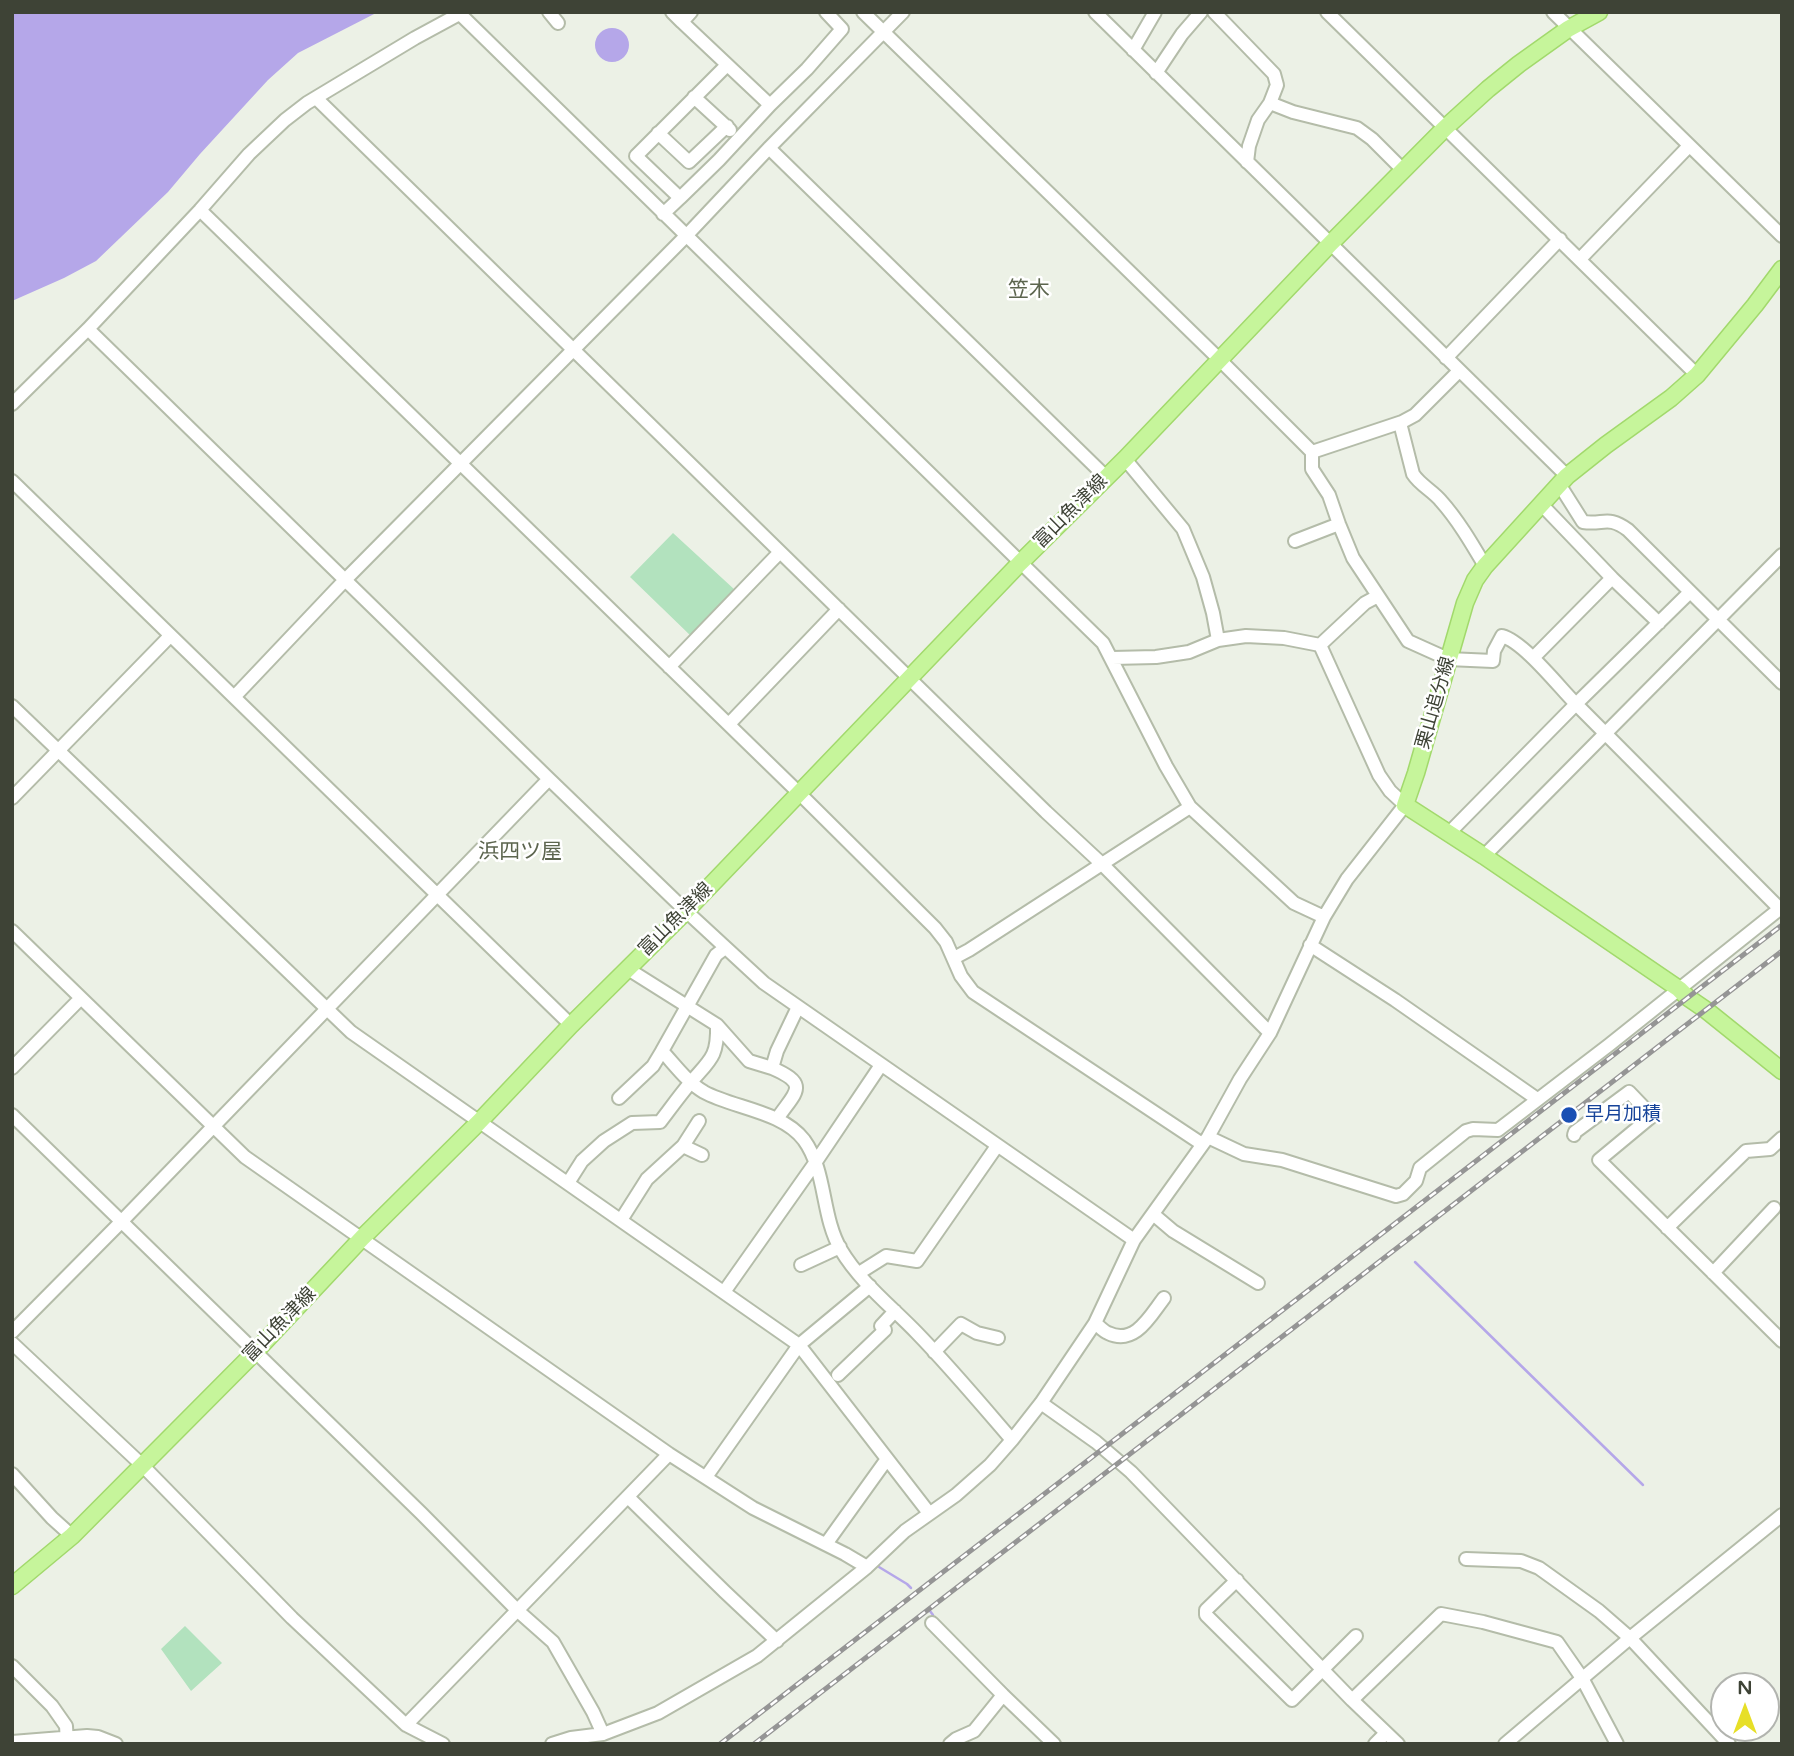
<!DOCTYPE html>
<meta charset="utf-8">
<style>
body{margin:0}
#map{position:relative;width:1794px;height:1756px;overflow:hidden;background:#ecf1e6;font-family:"Varela Round",sans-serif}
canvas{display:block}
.frame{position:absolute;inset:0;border:14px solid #3e4336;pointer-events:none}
.north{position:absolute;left:1710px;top:1672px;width:70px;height:70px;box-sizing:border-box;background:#fff;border:2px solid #b2b4af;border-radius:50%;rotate:0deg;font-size:19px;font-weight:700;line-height:28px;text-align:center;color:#3e4336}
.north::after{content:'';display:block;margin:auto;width:24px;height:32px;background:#e7df27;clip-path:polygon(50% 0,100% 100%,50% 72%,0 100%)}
</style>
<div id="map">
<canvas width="1794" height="1756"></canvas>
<div class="frame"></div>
<div class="north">N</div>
</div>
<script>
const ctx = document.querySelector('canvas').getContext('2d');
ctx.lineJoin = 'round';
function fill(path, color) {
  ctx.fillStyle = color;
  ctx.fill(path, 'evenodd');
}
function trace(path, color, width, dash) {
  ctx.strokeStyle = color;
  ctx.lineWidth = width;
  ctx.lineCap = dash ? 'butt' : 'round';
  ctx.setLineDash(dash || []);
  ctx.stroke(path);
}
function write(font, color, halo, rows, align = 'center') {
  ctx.font = font + ' "Varela Round","Noto Sans JP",sans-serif';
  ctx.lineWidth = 5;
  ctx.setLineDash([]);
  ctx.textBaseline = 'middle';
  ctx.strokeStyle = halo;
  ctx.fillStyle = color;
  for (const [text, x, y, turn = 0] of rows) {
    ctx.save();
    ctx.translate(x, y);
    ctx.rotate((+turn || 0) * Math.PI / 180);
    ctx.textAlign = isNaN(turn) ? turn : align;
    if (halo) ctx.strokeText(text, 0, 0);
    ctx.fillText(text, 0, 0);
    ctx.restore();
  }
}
fill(new Path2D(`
 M673 533 735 590 692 637 630 577Z
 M185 1626 222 1663 191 1691 161 1649Z`), '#b2e2be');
fill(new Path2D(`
 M12 12H378L298 53 268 80 200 154 168 192 96 261 64 278 12 301Z
 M595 45a17 17 0 1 1 34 0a17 17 0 1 1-34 0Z`), '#b5a7e9');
trace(new Path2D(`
 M1415 1262 1643 1485
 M879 1567 907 1584 911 1588
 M930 1611 933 1615
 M1003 1686 1009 1692`), '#b5a7e9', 2.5);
const minor = new Path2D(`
 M549 12 558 23
 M672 12 682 22 691 12
 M863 12 1219 359 1312 452V469L1329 495 1339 524 1353 558 1408 641 1448 659 1493 661 1494 651 1502 636C1524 642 1559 687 1576 704L1449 833
 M1095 12 1567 476
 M1214 12 1274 74 1277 85 1270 103 1258 120 1249 146 1247 162
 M1327 12 1697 375
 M1553 12 1782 236
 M460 14 1103 643 1166 766 1190 807 1294 903 1324 917
 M682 22 770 105 807 69 842 29 826 12
 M1133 50 1155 12
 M1156 73 1182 34 1201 12
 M694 97 730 130
 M316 98 1046 812 1102 864 1270 1033
 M1270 103 1293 112 1357 128 1372 139 1403 170
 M658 133 689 162 727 126
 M769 148 1106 477
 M680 198 719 160 770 105
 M200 210 799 793 935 928 946 942 961 976 973 992 1202 1144
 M663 214 680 198 636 156 727 65
 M1580 259 1689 146
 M88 329 549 779 686 911 764 983 1134 1240
 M1446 358 1560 239
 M12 404 88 329 200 210 249 154 285 120 307 103 415 38 463 12
 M1400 423 1413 474C1420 485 1433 491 1441 501 1458 520 1472 544 1485 566
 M1312 452 1402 422 1415 415 1459 371
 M1125 459 1183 529 1203 577 1213 613 1218 640
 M12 481 571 1025
 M1559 484 1583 522C1604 525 1608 515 1628 530L1782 683
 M1541 504 1612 578
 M1295 541 1339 524
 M1689 593 1576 704 1780 909
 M1320 645 1365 603 1378 596
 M1112 658 1156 657 1189 652 1218 640 1246 636 1284 638 1320 645
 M1533 658 1612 578 1659 623
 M669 667 780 552
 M235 696 345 580 686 236 769 148 903 12
 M12 706 351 1032 799 1345 929 1513
 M729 724 839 609
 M12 798 170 636
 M1484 856 1782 555
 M12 931 245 1157 669 1454 753 1508 845 1554 867 1567
 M1310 945 1395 1000 1537 1099
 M725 948 716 955 662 1051C675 1065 687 1082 704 1092 733 1108 782 1111 804 1140 827 1172 821 1216 841 1250 860 1282 892 1307 917 1333 950 1367 981 1404 1012 1440
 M954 958 969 950 1190 807
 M717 1025 749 1061 772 1068 777 1051 798 1007
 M12 1068 81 998
 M772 1068C811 1085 795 1092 777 1119
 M619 1098 653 1066 662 1051
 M12 1115 421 1513 518 1611 553 1642 593 1712 603 1734
 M1574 1135 1575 1132 1629 1092 1652 1116 1599 1160 1782 1341
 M1208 1137 1244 1154 1282 1160 1396 1196 1403 1194 1416 1181 1420 1168 1466 1131 1473 1129 1498 1130 1609 1045 1782 907
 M683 1146 702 1155
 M568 1183 582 1161 604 1141 632 1123 660 1122C670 1109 680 1095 691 1082 710 1060 718 1057 717 1025L628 969
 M1153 1214 1173 1231 1258 1283
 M621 1220 647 1179 683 1146 699 1121
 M1667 1228 1746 1151 1770 1149 1782 1138
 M801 1265 840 1247
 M859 1273 886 1256 917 1261 997 1146
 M1713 1273 1774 1208
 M724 1292 815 1163 881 1065
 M1095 1323C1099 1326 1103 1331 1108 1333 1135 1346 1150 1316 1164 1298
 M12 1332 121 1222 549 779
 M12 1343 142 1465 292 1618 406 1725 443 1744
 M934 1352 961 1324 977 1333 998 1338
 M838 1375 885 1330 881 1326 895 1311
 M1041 1403 1096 1442 1131 1472 1352 1700 1398 1744
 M12 1474 52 1518 72 1536
 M706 1477 799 1345 870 1286
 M628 1497 725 1592 777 1641
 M826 1544 887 1459
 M1466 1559 1521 1561 1539 1568 1599 1611 1630 1638 1729 1744
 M1237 1580 1206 1610V1615L1292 1700 1356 1636
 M932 1623 1003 1695 1054 1744
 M12 1666 52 1706 66 1726 67 1743
 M1352 1700 1441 1614 1483 1622 1557 1642 1582 1678 1617 1744
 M406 1725 669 1454
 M12 1742 87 1736 98 1737 116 1744
 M552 1744 571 1738 603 1734 658 1713 757 1656 867 1567 905 1531 956 1495 990 1465 1012 1440 1041 1403 1095 1323 1134 1240 1208 1137 1240 1079 1270 1033 1324 917 1347 879 1405 805 1390 791 1379 775 1320 645
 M950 1744 956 1739 974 1731 1003 1695
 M1375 1744 1386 1733
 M1505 1744 1630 1638 1782 1515`);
const major = new Path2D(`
 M1782 269 1755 305 1697 375 1671 398 1606 445 1567 476 1485 566 1475 580 1465 603 1416 773 1405 805 1484 856 1679 989 1687 997 1706 1010 1782 1071
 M12 1586 72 1536 255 1352 362 1238 479 1122 571 1025 686 911 1020 563 1125 459 1330 244 1445 128 1488 89 1519 64 1568 29 1599 12`);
trace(minor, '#b4bca9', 16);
trace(major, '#a2d96c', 19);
trace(minor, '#fff', 12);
trace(major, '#c6f59b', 16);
const rail = new Path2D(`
 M720 1744 1782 925
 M754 1744 1782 951`);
trace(rail, '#959595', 5);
trace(rail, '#fff', 2.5, [8]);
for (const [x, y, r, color] of [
 [1569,1115,9,"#1a4fb4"]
]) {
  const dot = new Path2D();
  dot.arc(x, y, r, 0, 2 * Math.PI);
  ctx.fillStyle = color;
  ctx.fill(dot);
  trace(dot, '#fff', 2.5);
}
write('19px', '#3e4336', '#fff', [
 ["富山魚津線",1071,512,-45],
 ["栗山追分線",1436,703,-74],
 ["富山魚津線",676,920,-45],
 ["富山魚津線",280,1325,-46]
]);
write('19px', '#164399', '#fff', [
 ["早月加積",1585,1115]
], 'left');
write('21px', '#5c654e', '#fff', [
 ["笠木",1029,290],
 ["浜四ツ屋",520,852]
]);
</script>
